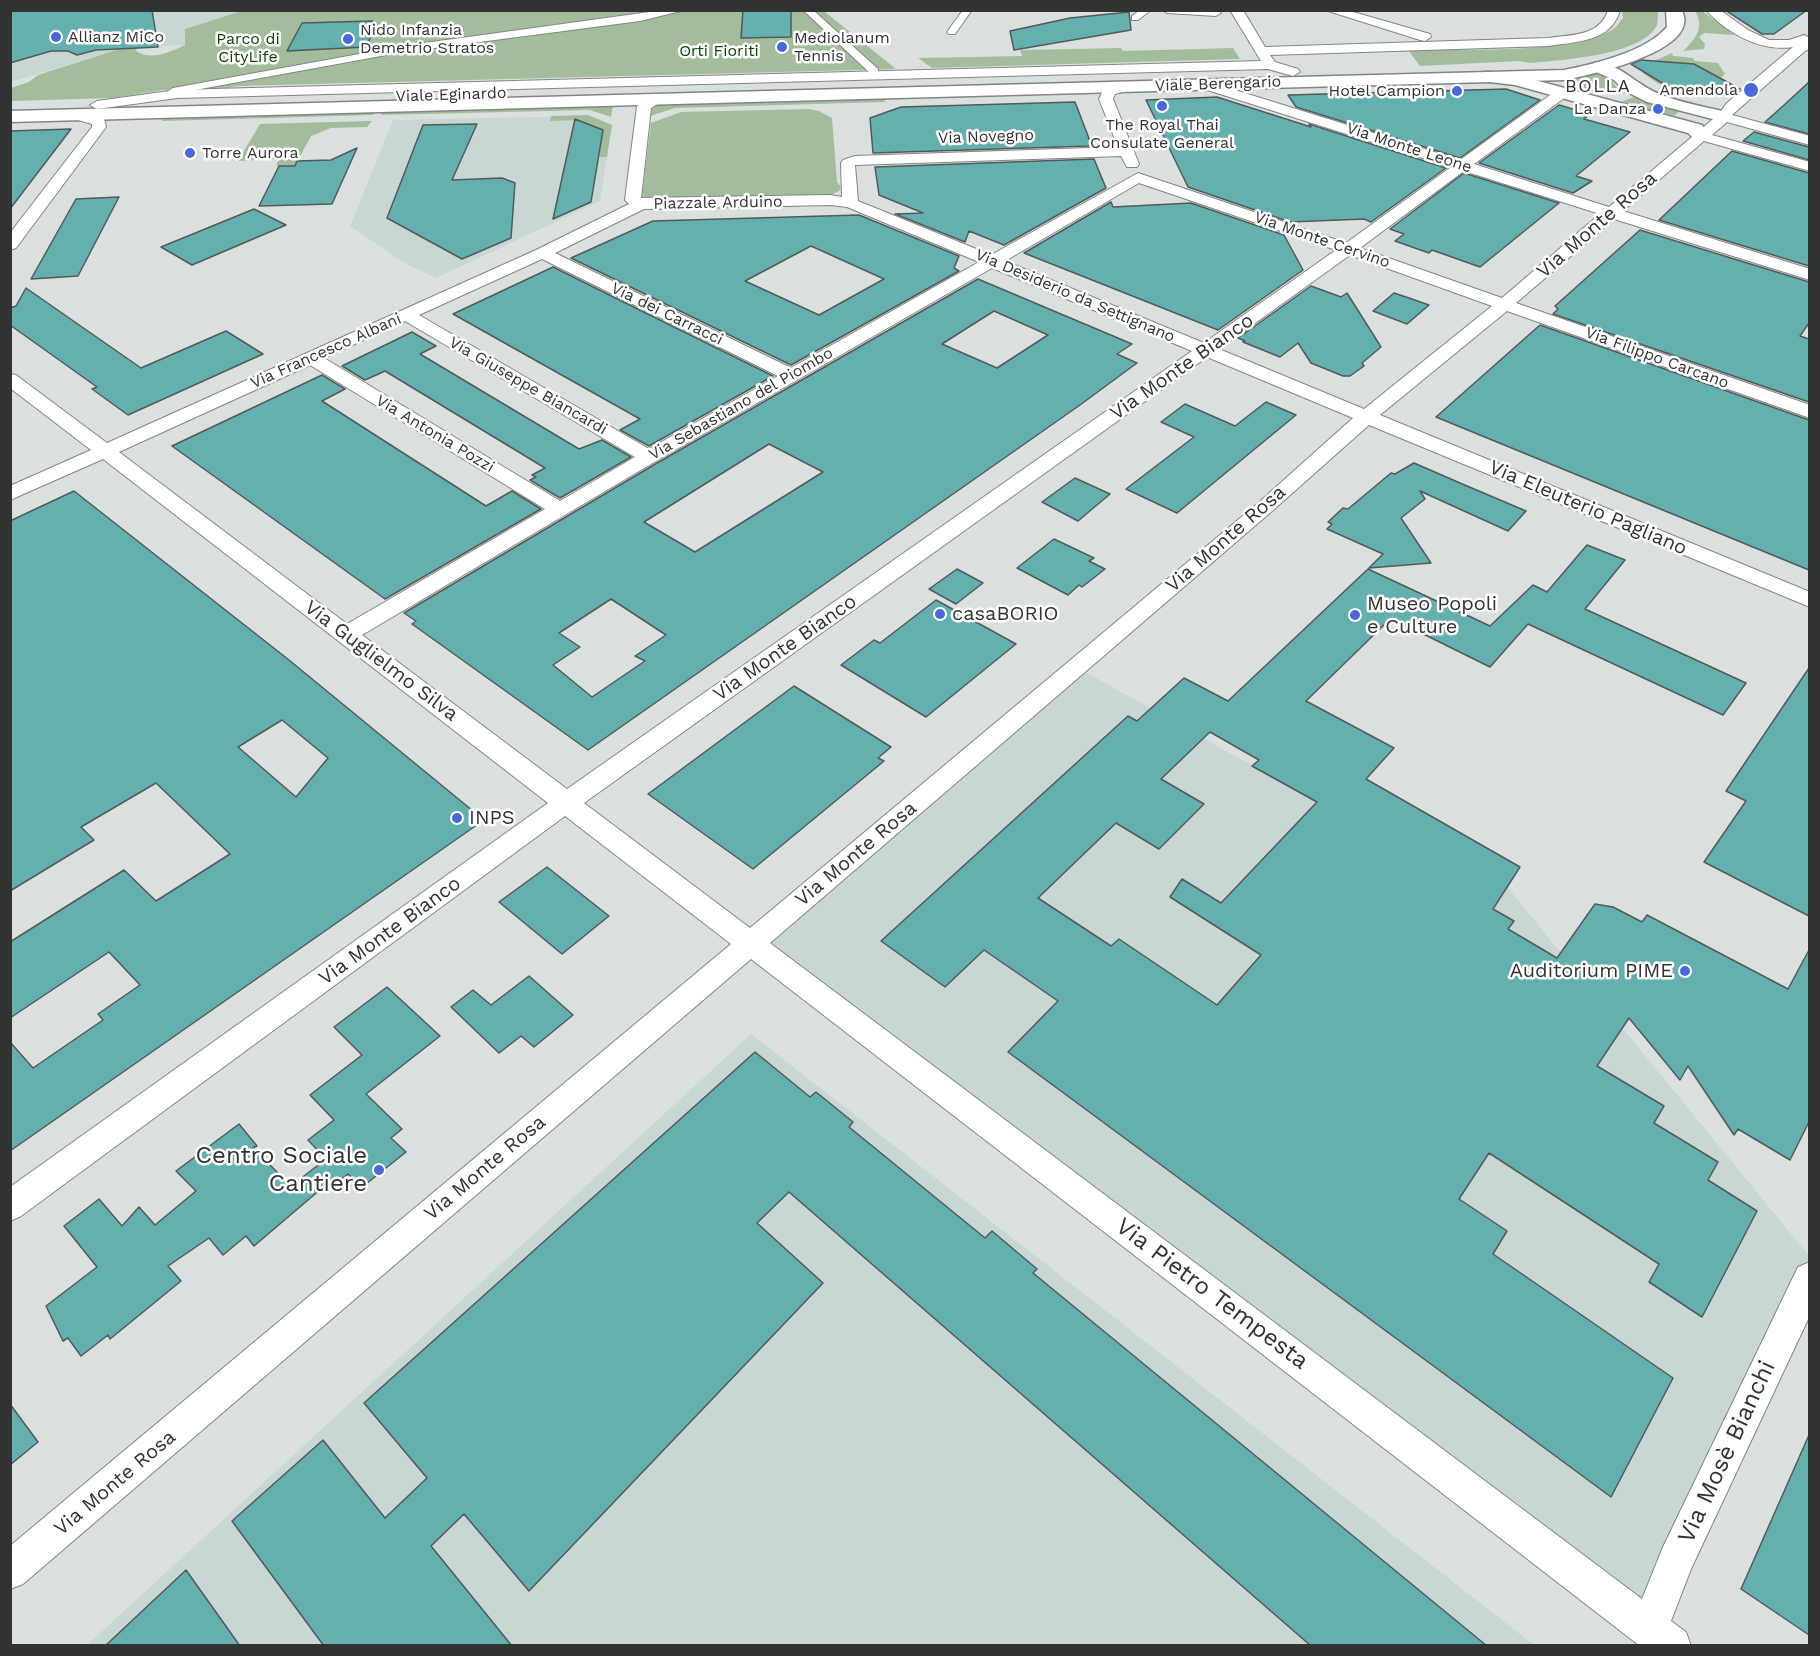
<!DOCTYPE html>
<meta charset="utf-8">
<style>
body{margin:0}
#map{position:relative;width:1820px;height:1656px;overflow:hidden;background:#dae0de;font-family:"Work Sans",sans-serif}
canvas{display:block}
.frame{position:absolute;inset:0;border:12px solid #313333;pointer-events:none}
</style>
<div id="map">
<canvas width="1820" height="1656"></canvas>
<div class="frame"></div>
</div>
<script>
const ctx = document.querySelector('canvas').getContext('2d');
ctx.lineJoin = 'round';
function fill(path, color) {
  ctx.fillStyle = color;
  ctx.fill(path, 'evenodd');
}
function trace(path, color, width, dash) {
  ctx.strokeStyle = color;
  ctx.lineWidth = width;
  ctx.lineCap = dash ? 'butt' : 'round';
  ctx.setLineDash(dash || []);
  ctx.stroke(path);
}
function write(font, color, halo, rows, align = 'center') {
  ctx.font = font + ' "Work Sans",sans-serif';
  ctx.lineWidth = 5;
  ctx.setLineDash([]);
  ctx.textBaseline = 'middle';
  ctx.strokeStyle = halo;
  ctx.fillStyle = color;
  for (const [text, x, y, turn = 0] of rows) {
    ctx.save();
    ctx.translate(x, y);
    ctx.rotate((+turn || 0) * Math.PI / 180);
    ctx.textAlign = isNaN(turn) ? turn : align;
    if (halo) ctx.strokeText(text, 0, 0);
    ctx.fillText(text, 0, 0);
    ctx.restore();
  }
}
fill(new Path2D(`
 M10 11H245L185 29V45L122 48 11 82Z
 M590 116 612 125 600 201 436 278 406 264 350 226 393 120Z
 M1080 669 1326 807 1507 887 1809 1256V1261L1646 1620 760 946Z
 M751 1034 1534 1645 86 1646Z`), '#c8d7d3');
fill(new Path2D(`
 M245 10 826 11 825 12 896 69 238 86 229 88 163 90 113 98 11 101V88L29 82 38 75 122 48H137L136 51C151 61 170 52 185 45V29Z
 M1622 11H1658C1658 14 1658 21 1657 25 1642 56 1560 60 1530 63L1519 61 1420 66 1408 50C1459 49 1568 54 1610 31 1615 29 1619 23 1623 18Z
 M1695 11H1702L1735 35 1704 33 1699 37 1705 44 1704 49 1683 51C1696 39 1705 27 1695 11Z
 M1121 48 1123 51 1233 48 1240 59 932 68 918 58 1022 56 1020 50Z
 M1672 53 1673 56 1693 58 1695 61 1718 63 1725 74 1704 94C1697 92 1692 92 1685 92 1671 93 1651 80 1641 71L1647 64Z
 M1597 72 1609 77 1618 89C1601 99 1581 87 1564 81Z
 M1247 77 1248 80 893 90 892 87Z
 M1636 96 1681 110 1670 119 1621 102Z
 M884 97 885 102 675 108 650 116 654 104Z
 M613 105 611 117 590 110 381 115 383 111Z
 M809 109 819 111 832 118 837 182 841 187 839 191 827 197 641 198 640 190 643 187 651 123 681 112Z
 M374 111 373 115 162 121 164 117Z
 M588 115 612 125 607 157H599L603 130 578 120 550 121 551 116Z
 M372 121 367 127 331 128 311 136 295 166H276L279 159 238 161 260 124Z`), '#a3bd9c');
const building = new Path2D(`
 M10 10H152L158 47 96 50 77 55 68 51H51L10 63Z
 M743 10H791V37L741 38Z
 M1725 10H1807L1774 34H1762Z
 M1129 12 1131 30 1014 50 1010 31 1070 18Z
 M373 21 372 24H377L366 47 287 51 302 23Z
 M1641 60 1694 64 1740 89 1667 86 1631 64Z
 M1809 82V134L1765 122 1783 106Z
 M1506 89 1540 100 1460 158 1296 107 1288 95Z
 M1217 97 1311 127 1309 124 1446 168 1371 222 1364 219 1290 222 1188 187 1146 100Z
 M1075 102 1090 141 1089 146 873 153 870 118 901 107Z
 M1559 105 1590 114 1584 119 1630 132 1576 176 1592 181 1573 193 1479 163Z
 M575 119 603 130 591 202 553 219Z
 M477 124 452 180 502 178 515 183 511 238 462 259 387 218 423 125Z
 M71 129 10 209V131Z
 M1754 132 1809 147V160L1743 141Z
 M357 148 332 204 259 206 279 166H295L297 161 331 160Z
 M1732 151 1809 173V266L1659 220Z
 M1094 159 1106 188 1004 245 969 231 965 242 895 214 923 213 879 195 875 167Z
 M1464 173 1559 203 1480 267 1432 250 1429 253 1395 241 1404 234 1390 229Z
 M119 197 78 276 31 279 76 199Z
 M1111 202 1113 207 1191 203 1284 235 1303 270 1218 330 1024 253Z
 M254 209 286 225 192 265 161 247Z
 M859 215 959 256 954 268 959 271 791 365 571 258 653 221ZM811 246 884 279 819 315 745 281Z
 M1640 230 1809 282V323L1800 336 1809 339V402L1553 314 1558 309 1555 306Z
 M553 267 773 376 649 446 620 430 640 419 453 314Z
 M978 279 1132 344 1117 354 1137 363 1080 405 588 750 412 624 416 621 404 613 657 463ZM994 311 1048 335 997 368 942 344ZM769 444 823 472 695 552 644 522ZM611 599 666 635 635 656 645 661 592 697 553 665 580 647 559 633Z
 M1311 286 1341 297 1347 293 1381 347 1362 363 1364 366 1350 376H1343L1311 363 1298 343 1280 357 1243 342 1245 341 1238 338Z
 M26 288 141 368 226 331 263 354 128 415 92 389 97 387 10 325V308L16 306Z
 M1394 293 1406 297 1429 305 1407 324 1373 311Z
 M1540 325 1809 420V570L1436 417Z
 M412 332 436 346 420 354 579 449 602 440 631 457 560 498 530 480 536 477 532 475 545 468 385 371 365 380 342 366Z
 M322 375 345 389 322 401 486 506 512 491 541 509 385 599 172 446Z
 M1266 402 1296 415 1177 513 1126 489 1194 437 1161 422 1185 404 1235 426Z
 M1414 463 1460 483 1526 511 1508 531 1420 491 1425 499 1401 518 1431 563 1369 568 1383 554 1327 529 1332 524 1328 522 1343 508 1348 509 1391 473 1395 474Z
 M1075 478 1110 494 1078 521 1042 502Z
 M74 491 289 660 484 820 10 1151V1042L33 1068 103 1020 98 1014 140 985 109 952 10 1018V942L124 870 156 901 230 854 156 783 81 827 94 840 10 891V521ZM282 720 328 758 296 797 238 747Z
 M1054 539 1094 558 1089 561 1105 569 1082 587 1079 585 1068 595 1017 568Z
 M1587 545 1625 560 1585 609 1746 683 1723 715 1528 624 1490 667 1391 618 1306 701 1394 748 1366 779 1520 867 1493 909 1514 921 1508 929 1557 958 1595 904 1613 907 1642 922 1647 915 1788 989 1809 950V1122L1790 1160 1738 1129 1734 1135 1688 1066 1680 1080 1629 1018 1597 1066 1664 1106 1654 1123 1718 1162 1708 1180 1757 1211 1702 1317 1649 1282 1659 1264 1489 1153 1459 1199 1507 1231 1493 1254 1673 1378 1611 1497 1008 1052 1058 1001 984 950 945 987 881 941 1128 716 1137 721 1184 678 1228 701 1368 569 1490 626 1533 585 1547 592ZM1210 732 1259 760 1252 766 1317 802 1221 903 1182 879 1170 897 1261 955 1217 1005 1119 939 1111 946 1038 898 1116 823 1159 849 1204 804 1161 779Z
 M957 569 983 583 956 604 929 589Z
 M936 600 1016 644 926 717 841 665 874 640 880 643Z
 M1809 668V916L1704 862 1746 801 1726 791Z
 M794 686 891 747 878 758 884 761 753 869 648 794Z
 M547 867 609 916 562 954 499 902Z
 M529 976 573 1015 534 1047 521 1036 499 1053 451 1007 473 990 491 1005Z
 M387 987 440 1036 366 1094 402 1129 391 1138 406 1152 361 1188 348 1174 332 1187 328 1183 254 1246 246 1236 223 1255 209 1238 168 1266 181 1281 110 1339 108 1335 81 1356 68 1338 63 1341 46 1306 97 1267 64 1226 99 1199 122 1226 139 1207 155 1225 196 1191 176 1171 239 1124 257 1146 253 1148 291 1186 326 1159 308 1140 334 1120 310 1095 362 1055 334 1027Z
 M755 1052 810 1097 816 1092 853 1122 849 1127 985 1238 992 1231 1037 1269 1033 1273 1487 1646H1311L789 1192 757 1223 823 1283 529 1591 464 1514 431 1546 512 1646H324L232 1521 323 1440 385 1518 427 1478 364 1403Z
 M10 1404 38 1442 10 1465Z
 M1809 1435V1635L1741 1589Z
 M186 1570 240 1646H105Z`);
fill(building, '#63b0af');
trace(building, '#545959', 1.5);
const pedestrian = new Path2D(`
 M664 10H685L640 21 403 52 173 94 168 91 173 88 403 46Z
 M803 10H813L878 69V73H870Z
 M963 10H972L955 34H949L947 32Z
 M1140 10H1151L1138 20H1132V16Z
 M1163 10H1217L1221 13 1216 16 1167 13Z`);
const minor = new Path2D(`
 M1230 10H1243L1265 47 1548 38C1570 35 1601 36 1608 10H1620C1612 42 1575 42 1548 46L1270 55 1275 62 1298 69 1300 72 1293 76 1268 69 177 98 97 109 90 105 97 101 177 90 1261 61Z
 M1325 10H1346L1430 34 1431 37 1425 41 1420 40Z
 M1706 10H1720L1748 30 1769 40H1789L1804 35 1810 38V49L1805 51 1732 115 1810 136V145L1727 122 1712 135 1810 162V171L1704 141 1623 211 1810 269V280L1614 219 1516 303 1810 405V418L1507 311 1380 415 1810 592V607L1369 425 1271 512 770 943 1642 1599 1663 1547 1798 1267 1810 1262V1315L1691 1569 1671 1621 1686 1632 1691 1646H1640L751 959 23 1584 10 1589V1546L731 944 565 816 21 1216 10 1221V1187L548 803 103 459 10 500V486L91 450 10 388V374L16 375 107 443 536 250 629 204 625 200 637 106 658 95 665 99 651 108 641 198 830 195 842 197 841 163 843 160 855 156 1118 147 1099 99 1104 88 1126 83 1131 84 1133 87 1131 90 1115 94 1113 99 1139 164 1137 167H1127L1121 156 855 165 858 201 991 255 1138 173 1346 243 1451 167 1201 88 1199 85 1201 82 1206 81 1460 160 1557 90H1567L1569 93 1567 96 1474 164 1609 207 1719 114 1726 104 1793 47C1761 52 1728 34 1706 10ZM1464 171 1600 214 1502 298 1360 248ZM1139 183 1336 250 1204 343 1005 261ZM830 205 847 207 979 262 791 368 555 253 644 209ZM1350 255 1492 306 1364 409 1219 349ZM542 259 778 376 649 449 419 315ZM992 268 1192 351 567 789 362 635 656 461ZM405 321 635 457 560 501 324 358ZM1207 357 1353 418 1257 504 750 928 584 803ZM310 365 545 509 347 624 119 452Z
 M76 111 104 119 106 127 16 248 10 250V233L92 127V124L71 118 69 115 71 112Z`);
const tertiary = new Path2D(`
 M1600 62C1623 67 1636 84 1657 93 1680 103 1707 107 1730 113L1733 117 1730 121 1724 122 1647 102 1625 91 1614 80 1594 71 1591 67 1594 63Z
 M1487 72 1516 75 1702 125 1710 136 1708 140C1698 142 1695 140 1688 133L1515 85 1481 81 1478 77 1481 73Z`);
const secondary = new Path2D(`
 M1666 10H1682C1684 15 1685 20 1684 24 1678 55 1591 75 1564 80L10 122V111L1564 70C1595 64 1647 51 1667 27Z`);
trace(pedestrian, '#818684', 2);
trace(minor, '#818684', 2);
trace(tertiary, '#818684', 3);
trace(secondary, '#818684', 3);
fill(pedestrian, '#fff');
fill(minor, '#fff');
fill(tertiary, '#fff');
fill(secondary, '#fff');
for (const [x, y, r, color] of [
 [56,37,6,"#4968db"],
 [348,39,6,"#4968db"],
 [782,47,6,"#4968db"],
 [1751,90,8,"#4968db"],
 [1457,91,6,"#4968db"],
 [1162,106,6,"#4968db"],
 [1658,109,6,"#4968db"],
 [190,153,6,"#4968db"],
 [940,614,6,"#4968db"],
 [1355,615,6,"#4968db"],
 [457,818,6,"#4968db"],
 [1685,971,6,"#4968db"],
 [379,1170,6,"#4968db"]
]) {
  const dot = new Path2D();
  dot.arc(x, y, r, 0, 2 * Math.PI);
  ctx.fillStyle = color;
  ctx.fill(dot);
  trace(dot, '#fff', 2);
}
write('16px', '#313333', '#fff', [
 ["Nido Infanzia",360,30],
 ["Demetrio Stratos",360,48],
 ["Allianz MiCo",68,37],
 ["Mediolanum",794,38],
 ["Tennis",794,56],
 ["Amendola",1738,90,"right"],
 ["Hotel Campion",1445,91,"right"],
 ["La Danza",1646,109,"right"],
 ["The Royal Thai",1162,125,"center"],
 ["Consulate General",1162,143,"center"],
 ["Torre Aurora",202,153]
], 'left');
write('16px', '#0c3f00', '#fff', [
 ["Parco di",248,39],
 ["CityLife",248,57],
 ["Orti Fioriti",719,51]
]);
write('16px', '#313333', '#fff', [
 ["Viale Berengario",1218,84,-2],
 ["Viale Eginardo",451,95,-2],
 ["Via Novegno",986,137,-2],
 ["Via Monte Leone",1409,148,18],
 ["Piazzale Arduino",718,203,-1],
 ["Via Monte Cervino",1322,240,19],
 ["Via Desiderio da Settignano",1075,296,23],
 ["Via dei Carracci",667,314,26],
 ["Via Francesco Albani",326,351,-24],
 ["Via Filippo Carcano",1657,358,20],
 ["Via Giuseppe Biancardi",528,386,30],
 ["Via Sebastiano del Piombo",741,404,-30],
 ["Via Antonia Pozzi",435,434,31]
]);
ctx.letterSpacing = '1.5px';
write('18px', '#313333', '#fff', [
 ["BOLLA",1598,87]
]);
ctx.letterSpacing = '0px';
write('20px', '#313333', '#fff', [
 ["Via Monte Rosa",1597,225,-41],
 ["Via Monte Bianco",1182,367,-35],
 ["Via Eleuterio Pagliano",1588,508,23],
 ["Via Monte Rosa",1226,539,-41],
 ["Via Monte Bianco",785,648,-35],
 ["Via Guglielmo Silva",381,661,37],
 ["Via Monte Rosa",856,854,-40],
 ["Via Monte Bianco",390,931,-36],
 ["Via Monte Rosa",485,1168,-40],
 ["Via Monte Rosa",115,1483,-40]
]);
write('20px', '#313333', '#fff', [
 ["Museo Popoli",1367,604],
 ["e Culture",1367,627],
 ["casaBORIO",952,614],
 ["INPS",469,818],
 ["Auditorium PIME",1673,971,"right"]
], 'left');
write('24px', '#313333', '#fff', [
 ["Centro Sociale",367,1156],
 ["Cantiere",367,1184]
], 'right');
write('24px', '#313333', '#fff', [
 ["Via Pietro Tempesta",1212,1294,37],
 ["Via Mosè Bianchi",1727,1452,-65]
]);
</script>
